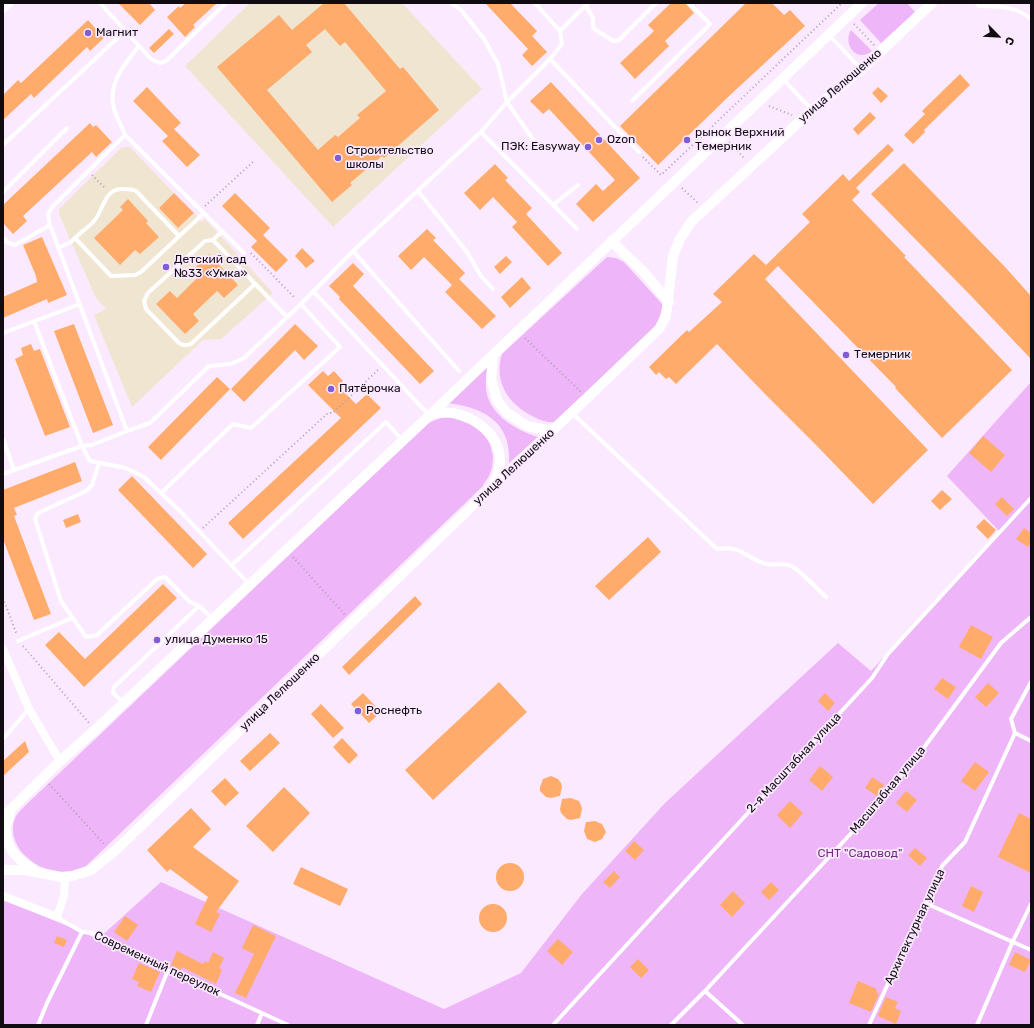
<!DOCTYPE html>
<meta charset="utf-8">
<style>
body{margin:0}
#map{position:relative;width:1034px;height:1028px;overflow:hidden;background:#fbeaff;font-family:Rubik,sans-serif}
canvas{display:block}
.frame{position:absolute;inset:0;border:4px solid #110b12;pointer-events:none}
.north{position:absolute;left:978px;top:16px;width:40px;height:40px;-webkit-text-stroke:3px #fbeaff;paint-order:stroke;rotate:114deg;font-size:11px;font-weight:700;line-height:16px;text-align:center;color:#110b12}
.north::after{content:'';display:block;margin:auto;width:14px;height:18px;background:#110b12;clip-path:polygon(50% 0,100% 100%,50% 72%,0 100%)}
</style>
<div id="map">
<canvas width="1034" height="1028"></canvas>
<div class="frame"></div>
<div class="north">С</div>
</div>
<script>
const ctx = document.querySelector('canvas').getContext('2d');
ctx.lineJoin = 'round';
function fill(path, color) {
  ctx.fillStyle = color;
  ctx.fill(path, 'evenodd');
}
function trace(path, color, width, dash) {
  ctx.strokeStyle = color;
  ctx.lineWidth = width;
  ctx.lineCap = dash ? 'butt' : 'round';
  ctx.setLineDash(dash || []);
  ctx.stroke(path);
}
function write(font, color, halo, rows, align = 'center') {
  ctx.font = font + ' Rubik,sans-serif';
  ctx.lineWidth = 3.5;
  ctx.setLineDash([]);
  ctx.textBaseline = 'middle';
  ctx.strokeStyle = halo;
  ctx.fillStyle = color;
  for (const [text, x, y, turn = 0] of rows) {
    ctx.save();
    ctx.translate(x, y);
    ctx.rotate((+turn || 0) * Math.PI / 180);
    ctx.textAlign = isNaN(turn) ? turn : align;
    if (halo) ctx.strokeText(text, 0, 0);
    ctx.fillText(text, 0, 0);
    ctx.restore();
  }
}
fill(new Path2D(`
 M250 3H402L482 89 333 227 185 66Z
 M126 147H130L174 193 159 208 178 228 194 213 202 222 205 219 273 293 221 339 203 340 132 407 94 315 106 309 96 298 59 214V209L121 148Z`), '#f0e5d1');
fill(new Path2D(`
 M879 3H907L915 12 881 43 860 20Z
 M851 30 872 51C858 63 842 46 851 30Z
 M607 257 616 258 624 262 662 304V309L656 327 554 422C547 423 540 420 534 417 509 405 493 382 502 354Z
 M488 365C487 373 485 381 486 389 489 415 516 430 538 437L509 463C512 421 481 406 445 403Z
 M1031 382V1025H3V899L98 939 161 882 444 1009 521 973 582 894 665 803 838 643 871 671 999 531 947 476Z
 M453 416 466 420 484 434 490 444 493 456 492 468 489 476 482 487 84 868C75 871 66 874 57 872 33 868 5 845 15 818 17 812 43 789 49 783L428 423 441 418Z`), '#eeb5f9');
fill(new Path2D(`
 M118 3H149L155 10 140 25Z
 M186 3H217L193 25 195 27 185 37 167 17 179 6 180 8Z
 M324 3H344L400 69 403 67 439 110 384 158 382 156 350 183 352 185 332 202 217 67 279 15 292 30ZM325 29 340 46 345 42 386 91 357 115 360 118 338 137 335 135 318 150 267 90 312 52 306 45Z
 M485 3H510L537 31 532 36 547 52 532 66 522 55 528 49Z
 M671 3H685L694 13 665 41 669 46 635 79 620 63 654 31 648 25Z
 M746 3H772L784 15 790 10 805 26 728 97 658 165 620 126Z
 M88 20 104 38 90 51 87 47 34 98 31 94 3 120V95L18 80 21 83Z
 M169 29 174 34 154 53 149 48Z
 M960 74 970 85 924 130 925 132 913 144 904 135 925 114 922 111Z
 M551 82 640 178 593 222 576 204 596 184 603 191 615 180 549 109 543 114 530 101Z
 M147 87 181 123 174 129 200 155 187 167 162 141 168 136 133 101Z
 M878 87 888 96 881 103 872 93Z
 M870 112 876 118 858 135 853 129Z
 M90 123 93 127 96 125 112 142 96 157 92 152 23 216 27 221 13 234 3 223V205Z
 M888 144 894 150 856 188 860 192 852 200 906 256 904 257 1012 370 942 438 895 388 896 387 778 266 765 279 928 450 873 504 817 446 764 393 717 344 676 384 669 377 666 379 659 372 656 375 649 367 687 330 689 332 722 302 713 294 754 254 766 265 810 222 802 214 843 174 849 181Z
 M904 163 1006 268 1031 296V359L974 299 871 194Z
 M495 164 508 178 505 180 532 208 526 214 562 253 548 266 512 227 517 222 493 197 480 210 464 193Z
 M174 193 194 213 178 228 159 208Z
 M235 193 270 228 263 235 288 260 276 272 251 247 257 241 222 206Z
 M128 199 148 221 146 223 159 237 140 254 135 250 120 265 94 238 123 210 120 207Z
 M427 229 436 238 433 240 465 273 459 279 496 316 482 329 445 292 452 285 424 257 411 270 398 256Z
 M42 237 67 295 48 303 47 299 3 318V297L37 282 36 276 23 245Z
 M302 248 315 261 306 268 295 256Z
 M209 254 238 285 224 298 217 291 193 314 199 321 185 334 156 304 170 291 177 298 201 274 195 268Z
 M506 256 512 262 500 274 494 267Z
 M353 263 364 274 353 286 434 371 420 384 339 299 340 297 329 286Z
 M522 277 531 288 510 308 501 297Z
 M74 324 113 425 93 433 54 331Z
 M295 324 318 346 304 360 295 350 244 402 231 389Z
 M31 344 34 351 40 349 70 427 45 436 15 359 23 355 21 348Z
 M323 371 328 376 334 371 343 381 338 386 356 404 367 394 381 408 243 539 228 523 341 418 308 385Z
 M217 377 230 389 161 460 148 447Z
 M983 436 1005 455 991 472 969 453Z
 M75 462 82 481 14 508 17 515 14 516 51 614 34 620 3 539V490Z
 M132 476 207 554 193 568 118 490Z
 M942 490 952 499 940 510 931 501Z
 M1002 497 1014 509 1007 516 995 504Z
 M78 514 81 522 66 528 63 520Z
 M984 519 996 530 988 539 976 527Z
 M1024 528 1031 533V542L1028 547 1016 539Z
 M648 537 661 552 609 600 595 586Z
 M163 584 177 598 84 687 45 645 59 632 85 659Z
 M415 596 422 604 349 675 342 667Z
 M971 625 993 637 981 659 959 647Z
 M942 678 956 687 948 699 934 689Z
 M499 682 527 712 433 800 405 770Z
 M988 683 999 693 986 707 975 697Z
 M363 693 381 712 369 723 351 704Z
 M825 693 835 703 828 711 818 701Z
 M321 704 344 728 333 738 311 714Z
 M270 733 280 743 250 771 240 761Z
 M342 738 358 755 349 764 333 747Z
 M25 741 29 752 3 776V761Z
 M975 762 989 772 975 791 961 781Z
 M820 766 833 777 822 791 809 780Z
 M551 776 558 779 561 783 562 787 560 796 550 798 546 797 540 791V787L543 779Z
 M872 777 884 785 877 796 865 788Z
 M225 778 239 793 225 806 211 791Z
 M284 787 310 813 273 852 246 826Z
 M906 791 917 800 907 812 896 803Z
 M571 798 579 801 581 805 582 809 580 818 571 820 567 819 561 813 560 809 562 799Z
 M790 801 803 813 790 828 777 815Z
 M191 808 211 829 193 847 239 881 216 912 220 914 211 932 195 924 208 897 170 869 167 872 147 850Z
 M1019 813 1031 819V873L998 857Z
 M595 821 602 824 606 832 602 839 595 842 587 839 584 831 586 822Z
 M634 841 644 850 635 860 625 851Z
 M915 848 927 858 920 866 908 855Z
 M496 877a14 14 0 1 1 28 0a14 14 0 1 1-28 0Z
 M301 867 348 889 340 906 293 884Z
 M614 871 620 877 610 888 603 882Z
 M771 882 779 890 769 900 761 892Z
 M971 886 983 892 974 912 962 906Z
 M733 891 745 903 732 917 720 905Z
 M479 918a14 14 0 1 1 28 0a14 14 0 1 1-28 0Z
 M125 916 138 925 127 941 114 932Z
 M253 925 276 936 246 998 235 993 254 954 242 948Z
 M57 936 67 940 64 947 54 943Z
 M558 939 573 952 562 965 547 951Z
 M177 951 203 964 205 961 208 963 213 952 224 958 219 968 222 970 216 984 182 967 181 970 171 965Z
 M1015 952 1031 960 1025 972 1009 965Z
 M638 959 649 970 641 978 630 967Z
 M139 963 160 972 151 992 137 986 139 982 132 979Z
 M858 981 877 989 876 992 879 994 871 1012 849 1003Z
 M886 997 898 1002 895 1008 901 1011 896 1024 878 1016V1015Z`), '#ffab6b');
trace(new Path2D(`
 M854 24 874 45
 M769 106 792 115
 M729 142 745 159
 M643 157 661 175 842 3
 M92 175 106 189
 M682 188 698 203
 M205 206 254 161
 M251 253 294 297
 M525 338 581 392
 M203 528 328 413H333L379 369
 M293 557 346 616
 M3 598 17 635
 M23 646 89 723
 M49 784 106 846`), '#afa1b2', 2, [1, 3]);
trace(new Path2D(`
 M100 3 151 59 160 63 166 61 226 3
 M451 3 462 11 484 39 498 64 507 102 537 145
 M977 3 979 6C999 6 1016 6 1031 19
 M586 6 593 18V28L613 41 619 40 656 3
 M560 31 588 3
 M829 35 861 69
 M139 46C124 65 107 84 114 109 117 118 122 127 125 135L53 206 48 214 50 225 127 431 150 423 209 366 231 364 244 358 301 304 353 251 481 132 507 102 550 59 562 44 560 31 535 3
 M550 59 639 152
 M783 79 812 110
 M632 101 710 24 689 3
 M481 132 577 229
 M125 135 244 253
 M3 145 125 31
 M418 191 467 252 481 276 493 289
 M3 192 67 128
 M553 205 578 185
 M222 231 213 240 287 317
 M3 238 8 243 15 245 50 225
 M75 238C81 232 89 227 94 221 104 210 104 187 124 189 128 189 132 189 136 191L179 236
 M213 240 205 241 148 293 144 301 146 309 179 343C183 346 186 346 191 344L255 284
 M58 248 71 242 75 238 111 276 135 275 141 272 204 213
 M353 251 459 371
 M313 291 429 415
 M3 333 80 304
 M572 413 717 549C740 545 744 556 763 563 773 567 784 561 793 567 804 574 816 588 826 597
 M127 431 92 445 82 446 90 461 126 468 144 477 180 511 249 584
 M3 439 14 470
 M99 463 92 485 86 491 38 513 35 519 61 601 86 637 97 635 157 579 165 577 190 602 199 606 114 687 113 693 123 702
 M3 474 82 446 34 321
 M161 493 233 424 251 428 340 347 301 304
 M232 565 386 422 402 440
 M199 606 212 618
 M18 641 72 618
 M1015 733 1031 741
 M3 739 29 709
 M925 903 1031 950
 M57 917 82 932 92 933 168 970 288 1025
 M705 991 743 1025
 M38 1025 47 1003 82 932
 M146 1025 168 970
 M257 1025 262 1013
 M553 1025 872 678 888 654 1031 498
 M671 1025 705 991 856 828 917 757 1001 643 1031 617
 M869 1025 942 866 965 842 1015 733 1011 719 1031 682
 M977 1025 1013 941 1031 904`), '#fff', 4);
trace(new Path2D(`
 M3 9 10 3
 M3 649 29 709 60 761
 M3 896 57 917 64 896 65 877`), '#fff', 8);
trace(new Path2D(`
 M611 241 644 272 669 302
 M493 355 491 379 497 400 507 413 527 426 552 431
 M432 413C439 413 446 412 453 413 477 418 499 435 500 460 500 469 497 476 494 484
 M11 809C10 816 6 823 6 830 6 849 18 860 33 869
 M3 817 60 761 95 730 429 416 862 3
 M3 870H25L61 877 72 876 91 870 116 850 493 486 587 398 659 329 666 316 673 256 680 239 691 222 812 110 861 70 932 3`), '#fff', 10);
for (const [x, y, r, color] of [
 [88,33,4,"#815cd6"],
 [599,140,4,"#815cd6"],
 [687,140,4,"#815cd6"],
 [588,147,4,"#815cd6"],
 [338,158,4,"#815cd6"],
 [166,267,4,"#815cd6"],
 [846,355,4,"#815cd6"],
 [331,389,4,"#815cd6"],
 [157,640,4,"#815cd6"],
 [358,711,4,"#815cd6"]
]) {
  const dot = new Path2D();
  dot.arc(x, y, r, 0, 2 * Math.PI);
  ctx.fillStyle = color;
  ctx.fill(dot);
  trace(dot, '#fbeaff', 1.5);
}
write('12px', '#110b12', '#fbeaff', [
 ["Магнит",96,33],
 ["рынок Верхний",695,133],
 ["Темерник",695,147],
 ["Ozon",607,140],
 ["ПЭК: Easyway",580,147,"right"],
 ["Строительство",346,151],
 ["школы",346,165],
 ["Детский сад",174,260],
 ["№33 «Умка»",174,274],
 ["Темерник",854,355],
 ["Пятёрочка",339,389],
 ["улица Думенко 15",165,640],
 ["Роснефть",366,711]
], 'left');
write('12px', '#110b12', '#fbeaff', [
 ["улица Лелюшенко",840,86,-41],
 ["улица Лелюшенко",514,467,-43],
 ["улица Лелюшенко",280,692,-44],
 ["2-я Масштабная улица",794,763,-47],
 ["Масштабная улица",888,790,-50],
 ["Архитектурная улица",915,927,-65],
 ["Современный переулок",157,964,25]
]);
write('12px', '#742883', '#fbeaff', [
 ["СНТ \"Садовод\"",860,854]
]);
</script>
